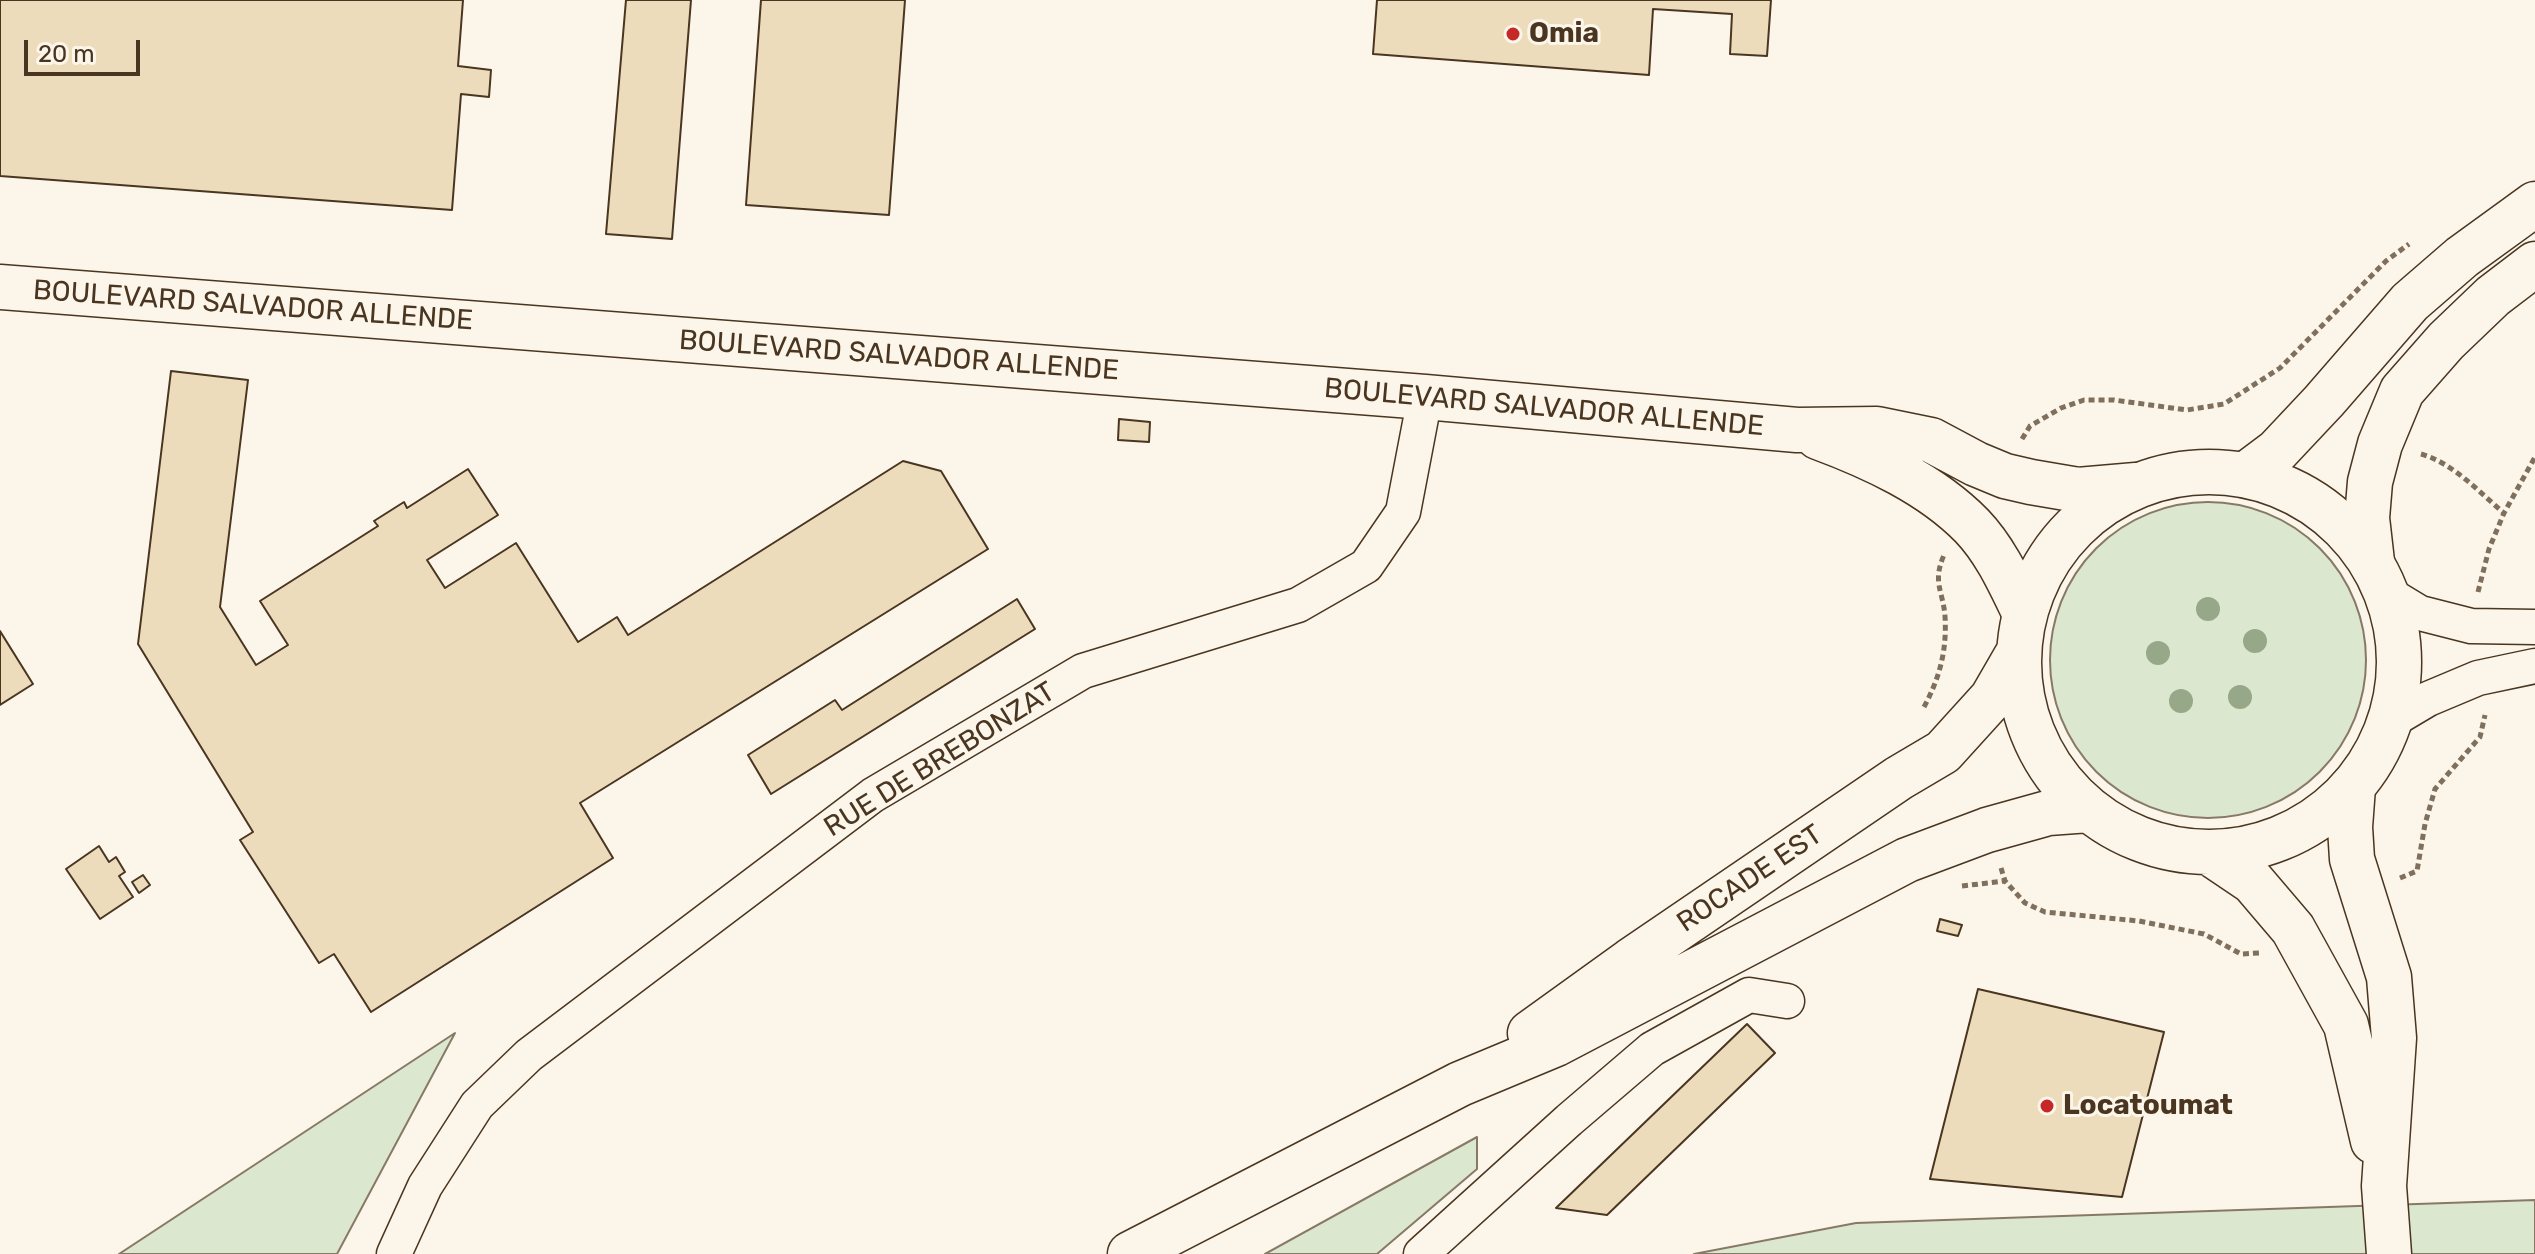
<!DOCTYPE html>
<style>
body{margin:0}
#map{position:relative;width:2535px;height:1254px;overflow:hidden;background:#fbf6e9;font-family:Rubik,sans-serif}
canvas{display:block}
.scale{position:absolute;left:24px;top:40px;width:116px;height:36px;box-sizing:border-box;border:4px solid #4a3520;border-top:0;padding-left:10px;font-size:24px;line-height:28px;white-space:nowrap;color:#4a3520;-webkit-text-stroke:6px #fbf6e9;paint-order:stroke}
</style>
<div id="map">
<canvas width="2535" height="1254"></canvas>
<div class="scale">20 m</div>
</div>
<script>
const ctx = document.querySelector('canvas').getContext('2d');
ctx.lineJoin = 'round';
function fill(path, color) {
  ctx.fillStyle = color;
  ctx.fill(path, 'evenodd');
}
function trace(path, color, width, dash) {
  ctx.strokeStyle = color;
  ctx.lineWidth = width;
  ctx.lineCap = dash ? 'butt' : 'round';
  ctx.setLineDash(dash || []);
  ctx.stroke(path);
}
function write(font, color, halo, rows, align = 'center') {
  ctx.font = font + ' Rubik,sans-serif';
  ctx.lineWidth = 6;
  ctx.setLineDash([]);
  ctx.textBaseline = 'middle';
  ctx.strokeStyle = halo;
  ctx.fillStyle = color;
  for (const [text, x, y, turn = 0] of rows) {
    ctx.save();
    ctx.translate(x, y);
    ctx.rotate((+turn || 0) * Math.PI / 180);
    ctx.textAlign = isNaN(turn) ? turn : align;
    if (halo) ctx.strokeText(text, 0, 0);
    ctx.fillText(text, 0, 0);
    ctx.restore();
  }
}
const green = new Path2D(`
 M2050 660a158 158 0 1 1 316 0a158 158 0 1 1-316 0Z
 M455 1033 337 1254H119Z
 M1477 1137V1169L1377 1254H1265Z
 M2535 1200V1254H1694L1856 1223Z`);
fill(green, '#dce7d0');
trace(green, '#887966', 2);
const building = new Path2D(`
 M0 0H463L458 66 491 70 489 97 461 94 452 210 0 176Z
 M626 0H691L672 239 606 234Z
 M761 0H905L889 215 746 205Z
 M1377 0H1771L1767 56 1730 54 1732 14 1653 9 1649 75 1373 54Z
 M171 371 248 380 220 607 256 665 288 645 260 601 378 526 374 521 404 502 407 508 468 469 498 515 427 560 445 588 516 543 578 642 617 617 628 635 903 461 941 471 988 549 580 803 613 858 371 1012 334 954 319 963 240 840 253 832 138 644Z
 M1119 419 1150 422 1149 442 1118 440Z
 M1017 599 1035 629 771 794 748 755 835 700 842 710Z
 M0 631 33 684 0 705Z
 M99 846 109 862 116 857 125 872 119 876 133 897 100 919 66 869Z
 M143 875 150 885 139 893 132 882Z
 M1940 919 1962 925 1958 936 1937 931Z
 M1978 989 2164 1032 2122 1197 1930 1179Z
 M1747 1024 1775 1053 1607 1215 1556 1208Z`);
fill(building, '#ecdcbc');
trace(building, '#4a3520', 2);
const minor = new Path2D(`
 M2387 593 2420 613 2471 626 2535 627
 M2391 721 2428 699 2478 678 2535 666
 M394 1254 425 1186 477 1105 529 1055 873 795 1083 671 1298 605 1366 566 1403 512 1425 397
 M1421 1254 1569 1120 1652 1049 1749 995 1787 1001`);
const tertiary = new Path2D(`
 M0 287 1425 397 1797 430 1877 429 1931 440 1976 464 2005 476 2031 482 2078 490 2136 485
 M1818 437C1872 457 1931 484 1972 526 1995 550 2009 581 2023 610`);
const secondary = new Path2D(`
 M2245 475 2277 451 2324 401 2410 302 2462 257 2535 204
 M2372 562 2367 518 2370 482 2380 444 2402 391 2446 341 2493 296 2535 264`);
const primary = new Path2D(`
 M2019 662a190 190 0 1 1 380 0a190 190 0 1 1-380 0Z
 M2353 787 2350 827 2352 859 2389 977 2394 1038 2384 1186 2389 1254
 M2210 853 2253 882 2293 929 2346 1025 2373 1141
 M1530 1033 1630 961 1899 778 1943 752 1992 698 2018 653
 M1130 1254 1460 1084 1556 1044 1907 860 1987 830 2048 813 2089 810`);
trace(minor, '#4a3520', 37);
trace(tertiary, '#4a3520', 47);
trace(secondary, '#4a3520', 47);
trace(primary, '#4a3520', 47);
trace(new Path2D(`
 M2022 439 2030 426 2061 408 2084 400H2114L2187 410 2224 404 2280 368 2386 261 2409 244
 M2421 454C2453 463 2479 492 2504 513
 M2478 592 2489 549 2504 513 2535 457
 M1924 707C1940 677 1947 650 1945 616 1943 591 1932 582 1944 555
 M2001 868 2005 881 2025 903 2045 912 2139 921 2204 934 2241 954 2259 953
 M2400 878 2417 871 2425 824 2435 789 2480 737 2485 715
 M1962 886 2005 881`), '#7f6f5c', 5, [6, 4]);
trace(minor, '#fbf6e9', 34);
trace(tertiary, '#fbf6e9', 44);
trace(secondary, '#fbf6e9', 44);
trace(primary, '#fbf6e9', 44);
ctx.fillStyle = '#96a887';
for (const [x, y] of [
 [2208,609],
 [2255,641],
 [2158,653],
 [2240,697],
 [2181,701]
]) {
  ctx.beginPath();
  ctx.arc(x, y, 12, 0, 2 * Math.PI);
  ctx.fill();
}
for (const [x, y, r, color] of [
 [1513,34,8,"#c62828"],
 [2047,1106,8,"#c62828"]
]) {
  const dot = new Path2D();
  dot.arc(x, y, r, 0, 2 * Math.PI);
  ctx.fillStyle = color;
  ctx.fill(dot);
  trace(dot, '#fbf6e9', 3);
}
write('bold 28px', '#4a3520', '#fbf6e9', [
 ["Omia",1529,34],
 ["Locatoumat",2063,1106]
], 'left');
write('28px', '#4a3520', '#fbf6e9', [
 ["BOULEVARD SALVADOR ALLENDE",253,306,4],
 ["BOULEVARD SALVADOR ALLENDE",899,356,4],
 ["BOULEVARD SALVADOR ALLENDE",1544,408,5],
 ["RUE DE BREBONZAT",940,760,-32],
 ["ROCADE EST",1750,879,-34]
]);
</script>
